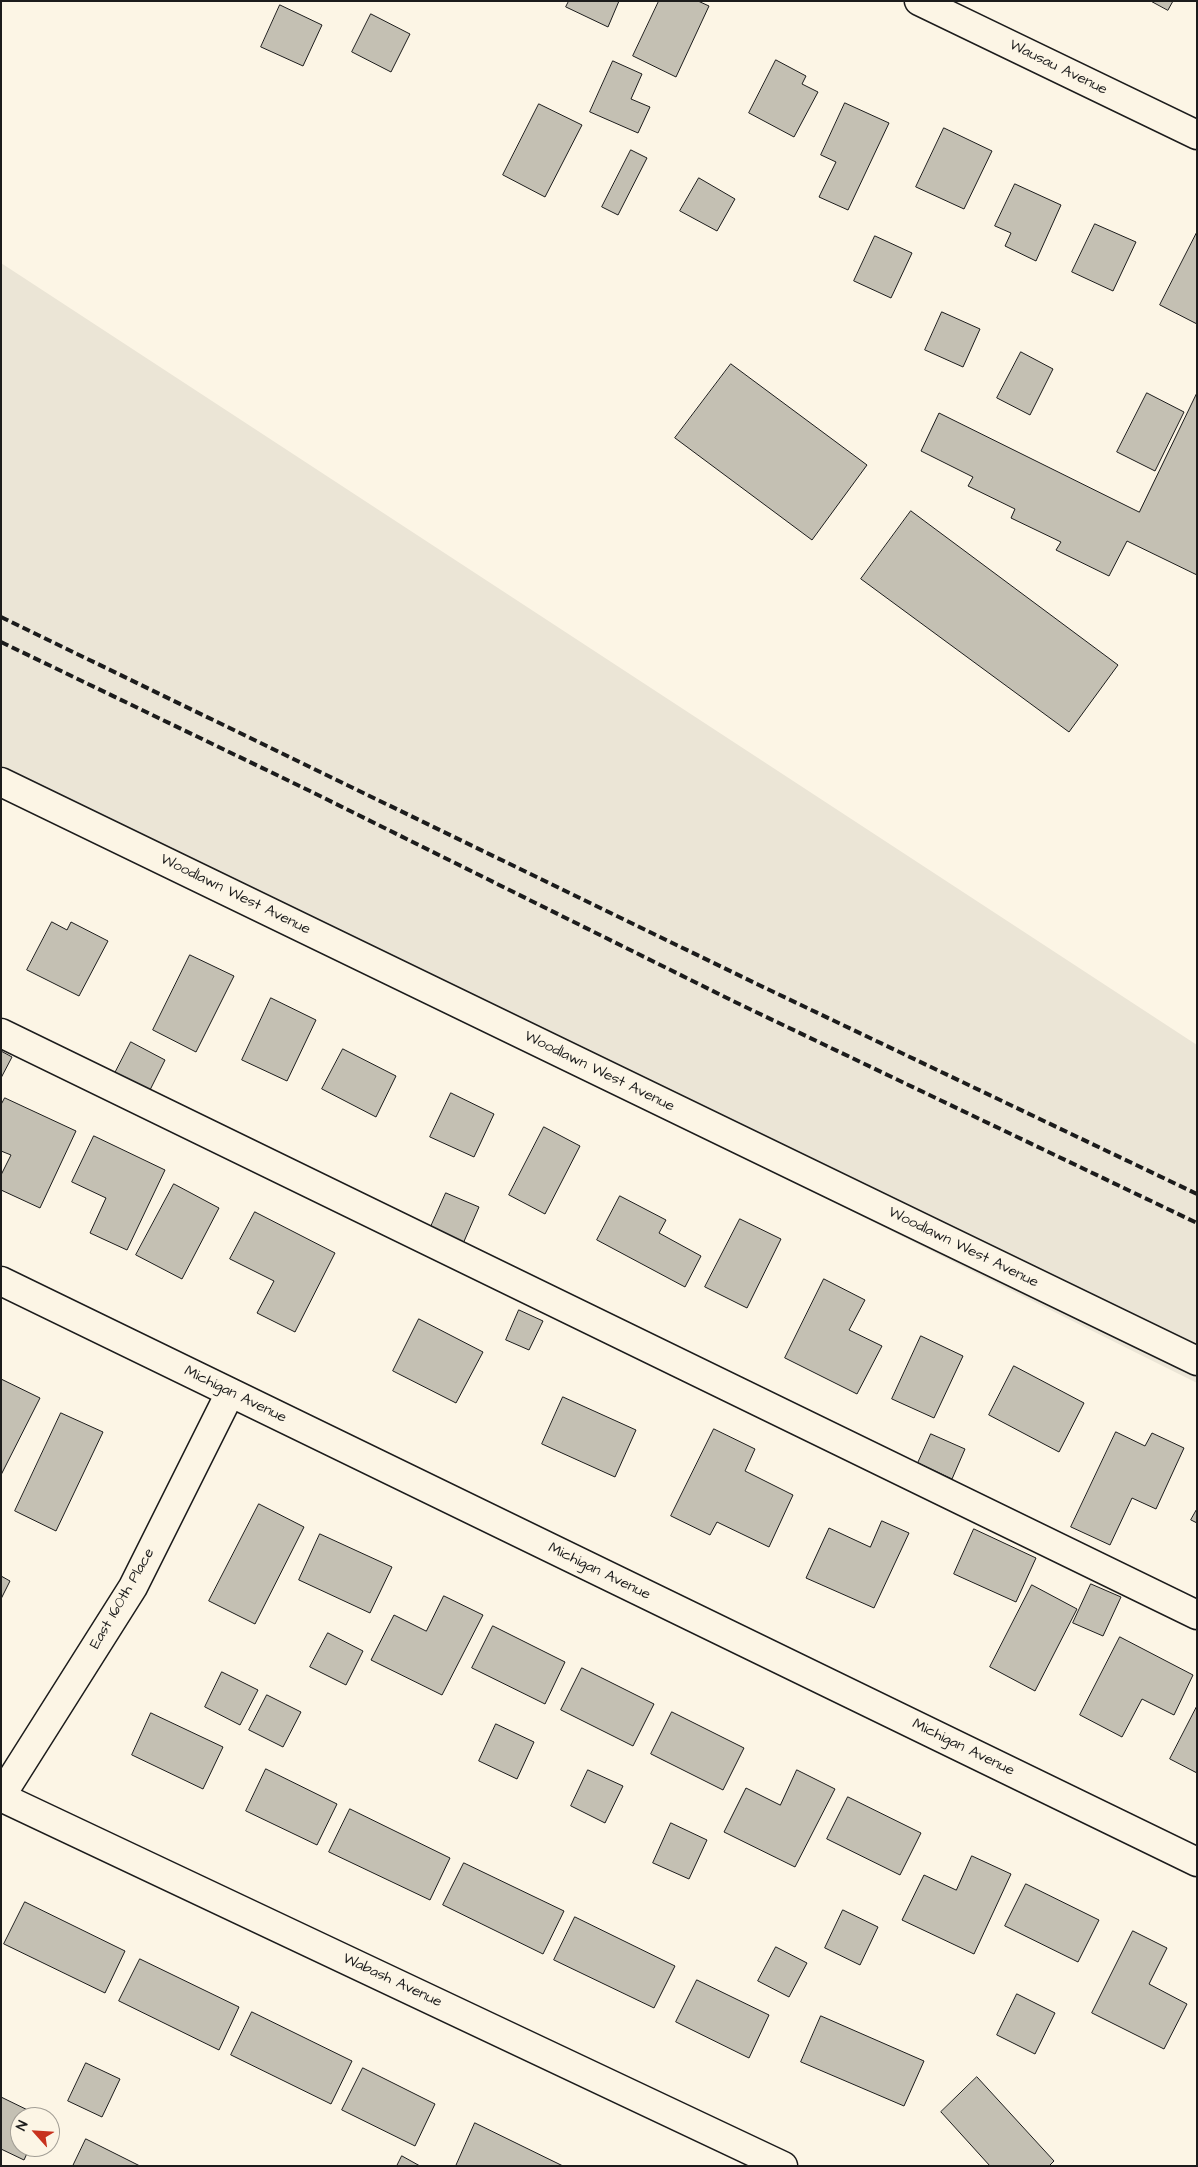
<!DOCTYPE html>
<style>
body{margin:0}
#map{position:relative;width:1198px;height:2167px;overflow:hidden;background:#fcf5e5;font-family:"Architects Daughter",sans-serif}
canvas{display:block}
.frame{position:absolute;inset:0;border:2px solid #1c1c1c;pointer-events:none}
.north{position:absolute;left:10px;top:2107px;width:50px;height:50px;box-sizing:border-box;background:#fcf5e5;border:1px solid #a29e95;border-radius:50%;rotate:296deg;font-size:14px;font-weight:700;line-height:20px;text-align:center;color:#1c1c1c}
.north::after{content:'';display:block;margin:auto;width:18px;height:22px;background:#c8321e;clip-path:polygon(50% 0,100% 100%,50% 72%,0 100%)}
</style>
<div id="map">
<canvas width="1198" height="2167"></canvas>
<div class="frame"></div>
<div class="north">N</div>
</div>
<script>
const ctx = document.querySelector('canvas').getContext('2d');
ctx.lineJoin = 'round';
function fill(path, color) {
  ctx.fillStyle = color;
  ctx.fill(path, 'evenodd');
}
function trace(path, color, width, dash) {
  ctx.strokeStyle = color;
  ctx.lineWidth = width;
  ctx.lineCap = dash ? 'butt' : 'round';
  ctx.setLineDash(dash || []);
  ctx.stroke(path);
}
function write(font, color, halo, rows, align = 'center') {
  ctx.font = font + ' "Architects Daughter",sans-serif';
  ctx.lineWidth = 4.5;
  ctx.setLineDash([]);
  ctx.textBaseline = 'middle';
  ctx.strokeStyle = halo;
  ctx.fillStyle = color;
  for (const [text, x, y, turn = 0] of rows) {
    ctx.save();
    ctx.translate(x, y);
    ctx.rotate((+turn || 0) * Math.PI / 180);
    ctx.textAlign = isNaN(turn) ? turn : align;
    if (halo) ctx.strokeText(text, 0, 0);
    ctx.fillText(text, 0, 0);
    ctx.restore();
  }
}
fill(new Path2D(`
 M1 263 1197 1045V1383L1 788Z`), '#ebe5d6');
const building = new Path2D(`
 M569 1H619L608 27 566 7Z
 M659 1H698L709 6 676 77 633 56Z
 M1151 1H1173L1168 10Z
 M280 5 322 25 303 66 261 47Z
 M371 14 410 34 391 72 352 52Z
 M776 60 806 76 802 84 818 92 794 137 749 113Z
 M613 61 642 74 631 99 650 107 638 133 590 112Z
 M845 103 889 123 848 210 819 197 836 162 821 155Z
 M539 104 582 125 545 197 503 175Z
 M944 128 992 151 964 209 916 187Z
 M631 150 647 158 618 215 602 207Z
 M699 178 735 199 717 231 680 211Z
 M1015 184 1061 205 1036 261 1005 246 1011 233 995 226Z
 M1095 224 1136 242 1113 291 1072 272Z
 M1197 232V324L1160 305Z
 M875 236 912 253 891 298 854 281Z
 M942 312 980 329 963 367 925 350Z
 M1021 352 1053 369 1030 415 997 398Z
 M731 364 867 465 812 540 675 438Z
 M1147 393 1184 412 1155 471 1117 452Z
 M1197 393V575L1127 541 1109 576 1056 550 1061 542 1011 518 1015 509 968 486 973 477 921 451 939 413 1139 512Z
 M911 511 1118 665 1069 732 861 579Z
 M52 922 67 930 71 922 108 941 79 996 27 970Z
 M190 955 234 976 196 1052 153 1030Z
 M271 998 316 1020 287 1081 242 1060Z
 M131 1042 165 1060 147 1096 112 1079Z
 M343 1049 396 1076 376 1117 322 1089Z
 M1 1051 12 1057 1 1078Z
 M451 1093 494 1114 474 1157 430 1137Z
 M5 1098 76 1131 40 1208 1 1190V1175L11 1155 1 1151V1105Z
 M544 1127 580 1146 545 1214 509 1195Z
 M94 1136 165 1170 127 1250 90 1233 106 1198 72 1182Z
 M174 1184 219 1208 182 1279 136 1255Z
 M446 1193 479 1207 462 1246 429 1231Z
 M620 1196 666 1220 659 1233 701 1256 685 1287 597 1240Z
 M255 1212 335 1253 295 1332 257 1313 274 1281 230 1259Z
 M740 1219 781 1239 747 1308 705 1287Z
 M824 1279 865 1300 849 1330 882 1346 857 1394 785 1358Z
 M519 1310 543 1321 529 1350 506 1340Z
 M419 1319 483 1352 456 1403 393 1371Z
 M921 1336 963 1356 934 1418 892 1399Z
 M1014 1366 1084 1403 1059 1452 989 1415Z
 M1 1379 40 1398 1 1475Z
 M563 1397 636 1430 615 1477 542 1444Z
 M61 1413 103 1432 56 1531 15 1511Z
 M714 1429 755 1449 745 1471 793 1495 769 1547 717 1522 710 1535 671 1516Z
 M1116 1432 1145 1446 1152 1433 1184 1448 1156 1509 1132 1498 1110 1545 1071 1527Z
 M931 1434 965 1449 952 1479 918 1463Z
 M259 1504 304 1527 255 1624 209 1601Z
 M1197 1509V1523L1191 1520Z
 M882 1521 909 1533 874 1608 806 1578 829 1528 870 1547Z
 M974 1529 1036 1558 1016 1602 954 1574Z
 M320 1534 392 1567 370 1613 299 1580Z
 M1 1576 10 1581 1 1599Z
 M1091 1584 1121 1597 1103 1636 1073 1623Z
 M1032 1585 1077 1609 1035 1691 990 1667Z
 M444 1596 483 1615 442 1695 371 1660 394 1615 426 1631Z
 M493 1626 565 1662 545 1704 472 1668Z
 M328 1633 363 1651 346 1685 310 1667Z
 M1120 1637 1193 1675 1174 1715 1142 1699 1122 1737 1080 1715Z
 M582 1668 654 1704 633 1746 561 1710Z
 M222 1672 258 1690 240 1725 205 1707Z
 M267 1695 301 1712 283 1747 249 1730Z
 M1197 1706V1773L1170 1759Z
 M672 1712 744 1748 723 1790 651 1754Z
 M151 1713 223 1747 203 1789 132 1755Z
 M496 1724 534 1742 517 1779 479 1761Z
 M266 1769 337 1804 317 1845 246 1811Z
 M588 1770 623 1786 605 1823 571 1806Z
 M797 1770 835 1789 795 1867 724 1832 746 1788 780 1805Z
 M848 1797 921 1833 900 1875 827 1839Z
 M350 1809 450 1858 430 1900 329 1852Z
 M671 1823 707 1840 689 1879 653 1863Z
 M972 1856 1011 1874 974 1954 902 1920 924 1875 956 1890Z
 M464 1863 564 1911 543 1954 443 1905Z
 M1026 1884 1099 1920 1078 1962 1005 1926Z
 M25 1902 125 1951 105 1993 4 1944Z
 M843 1910 878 1927 860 1965 825 1948Z
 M575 1917 675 1966 654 2008 554 1960Z
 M1133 1931 1167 1948 1149 1984 1187 2004 1164 2049 1092 2013Z
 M776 1947 807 1963 789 1997 758 1981Z
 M140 1959 239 2007 219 2050 119 2001Z
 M697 1980 769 2015 749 2058 676 2022Z
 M1017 1994 1055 2013 1035 2054 997 2035Z
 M252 2012 352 2061 331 2104 231 2055Z
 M821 2016 924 2061 904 2106 801 2062Z
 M86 2063 120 2079 102 2117 68 2101Z
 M363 2068 435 2104 415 2146 342 2110Z
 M977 2077 1054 2161 1049 2166H990L941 2112Z
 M1 2097 42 2117H20V2147H30L24 2160 1 2149Z
 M475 2123 563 2166H456Z
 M86 2139 140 2166H73Z
 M402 2156 420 2166H397Z`);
fill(building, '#c4c0b3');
trace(building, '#1c1c1c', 1);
const minor = new Path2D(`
 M919 1 1197 135
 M1 782 1197 1361
 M1 1033 1197 1615
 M1 1281 1197 1862
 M1 1796 133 1587 230 1393
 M1 1797 783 2166`);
trace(minor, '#1c1c1c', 31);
trace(minor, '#fcf5e5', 28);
trace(new Path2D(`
 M1 617 759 985 1197 1194
 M1 642 310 791 735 1002 1197 1223`), '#1c1c1c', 4, [8, 4]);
write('15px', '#1c1c1c', '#fcf5e5', [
 ["Wausau Avenue",1058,68,26],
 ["Woodlawn West Avenue",235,895,26],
 ["Woodlawn West Avenue",599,1072,26],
 ["Woodlawn West Avenue",963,1248,26],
 ["Michigan Avenue",235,1395,26],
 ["Michigan Avenue",599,1572,26],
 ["East 160th Place",123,1599,-60],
 ["Michigan Avenue",963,1748,26],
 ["Wabash Avenue",392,1981,25]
]);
</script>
